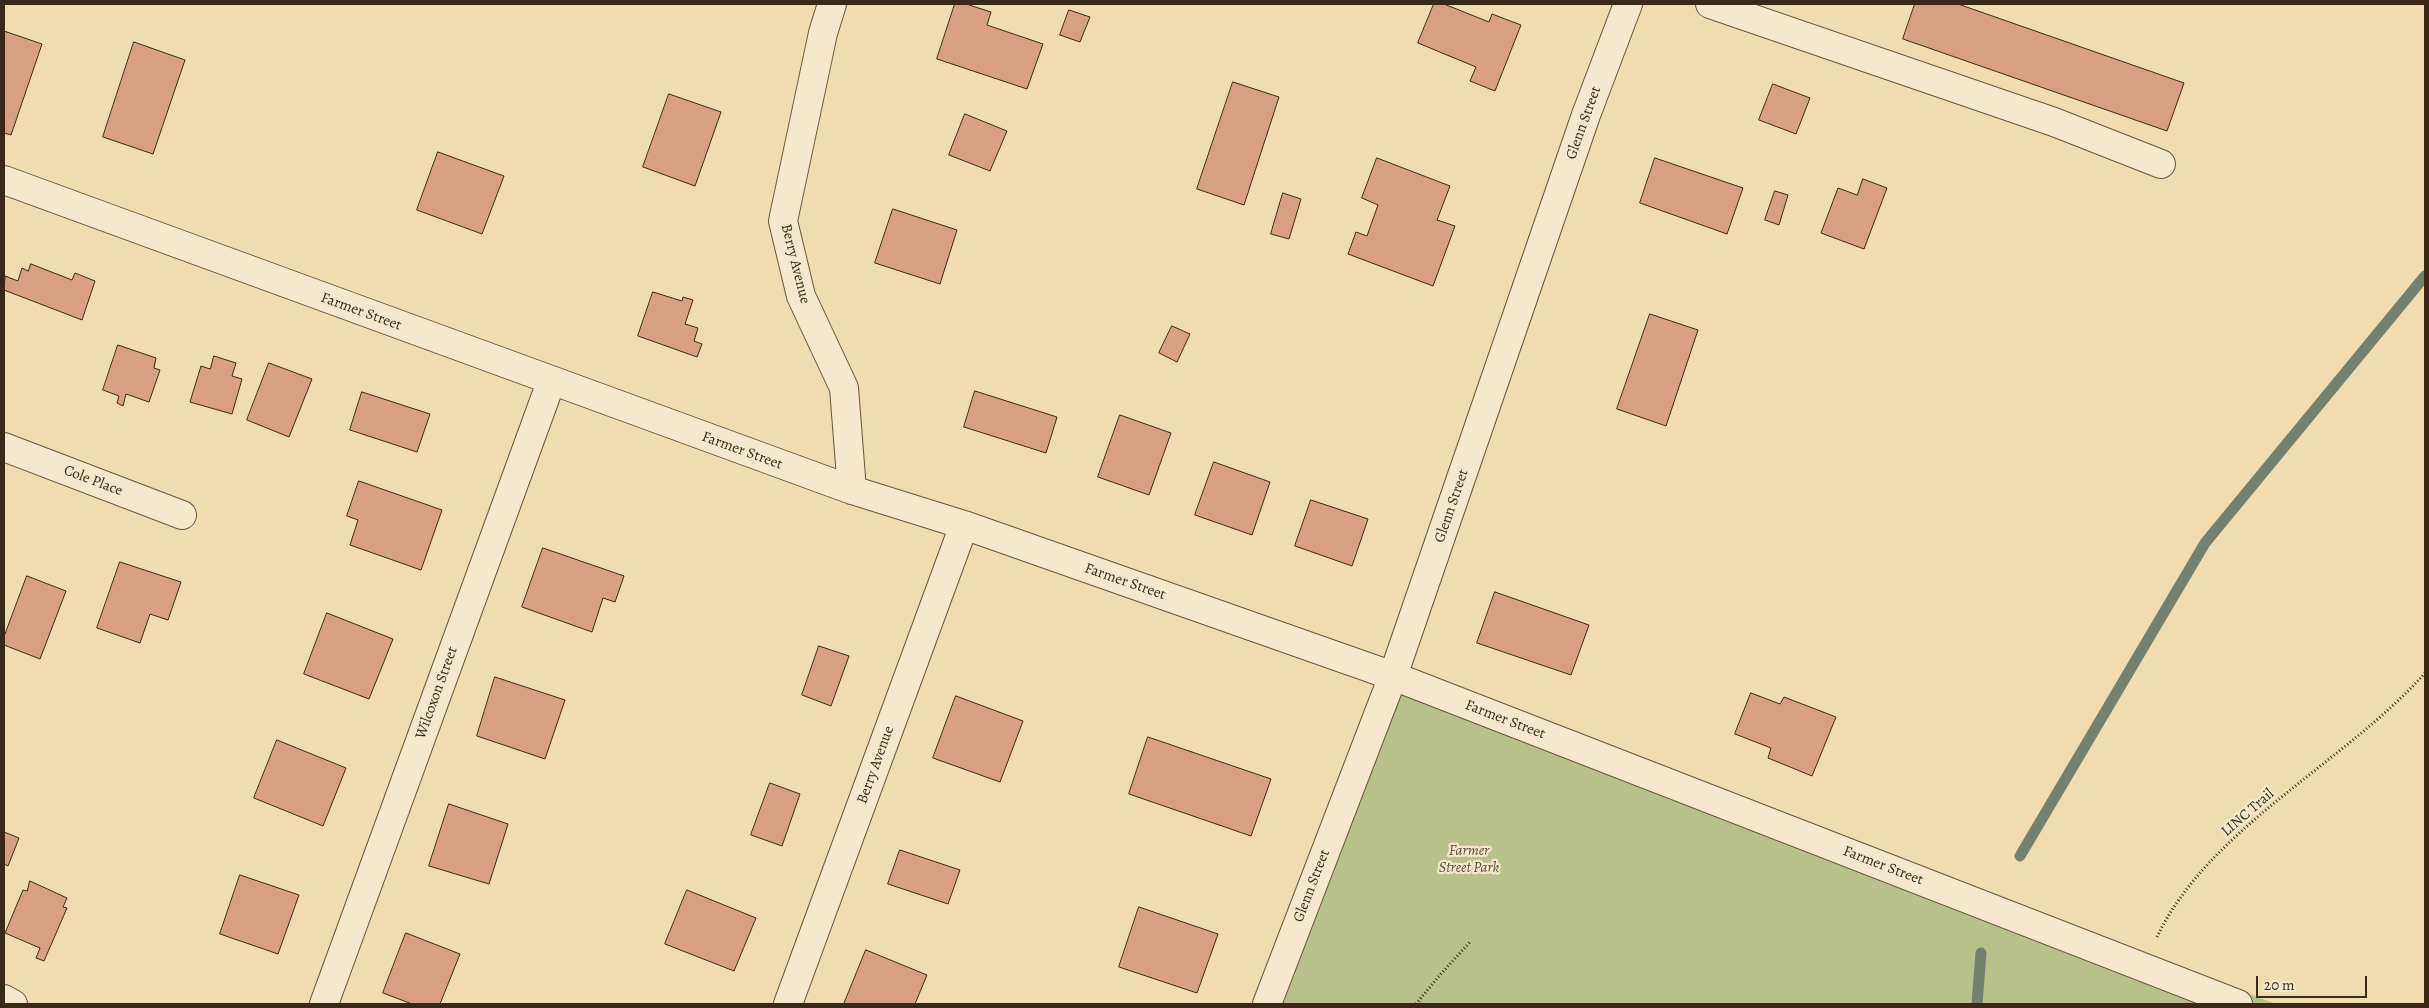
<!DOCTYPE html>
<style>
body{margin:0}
#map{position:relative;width:2429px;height:1008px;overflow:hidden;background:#f1dbb0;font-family:Alegreya,serif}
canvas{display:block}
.frame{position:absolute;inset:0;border:5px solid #392916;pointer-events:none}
.scale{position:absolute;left:2256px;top:976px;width:111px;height:22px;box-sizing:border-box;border:2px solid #392916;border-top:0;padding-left:6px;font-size:15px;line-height:18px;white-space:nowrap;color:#392916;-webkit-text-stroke:4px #f6e8cc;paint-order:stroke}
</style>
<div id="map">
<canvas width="2429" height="1008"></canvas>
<div class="frame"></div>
<div class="scale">20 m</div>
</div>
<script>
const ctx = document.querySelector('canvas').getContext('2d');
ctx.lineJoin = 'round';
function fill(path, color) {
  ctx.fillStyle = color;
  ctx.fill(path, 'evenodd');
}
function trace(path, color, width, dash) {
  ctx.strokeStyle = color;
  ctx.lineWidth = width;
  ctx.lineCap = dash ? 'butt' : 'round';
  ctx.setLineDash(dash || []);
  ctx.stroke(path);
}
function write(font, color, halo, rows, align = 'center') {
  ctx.font = font + ' Alegreya,serif';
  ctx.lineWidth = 4.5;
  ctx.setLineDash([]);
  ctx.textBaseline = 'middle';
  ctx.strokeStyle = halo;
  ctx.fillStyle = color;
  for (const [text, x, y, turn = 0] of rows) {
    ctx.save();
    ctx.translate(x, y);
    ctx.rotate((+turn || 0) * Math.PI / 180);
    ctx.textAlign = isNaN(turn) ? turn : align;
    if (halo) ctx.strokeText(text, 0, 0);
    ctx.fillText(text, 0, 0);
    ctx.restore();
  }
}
fill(new Path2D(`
 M1379 672 2276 1004H1266Z`), '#b8c08c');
trace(new Path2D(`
 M2020 856 2205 543 2425 276
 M1977 1004 1981 953`), '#74816e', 11);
const building = new Path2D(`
 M955 4H966L991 12 987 25 1043 44 1027 89 937 59Z
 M1434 4H1444L1489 22 1492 14 1521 25 1495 91 1470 81 1476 67 1418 43Z
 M1915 4H1958L2184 83 2167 131 1903 39Z
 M1069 10 1090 17 1080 42 1060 35Z
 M4 31 42 44 11 135 4 133Z
 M134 42 185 60 153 154 103 137Z
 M1233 82 1279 97 1244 205 1197 189Z
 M1773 84 1810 98 1796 134 1759 120Z
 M669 94 721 112 695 186 643 167Z
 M965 114 1007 131 990 171 949 155Z
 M438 152 504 176 482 234 417 210Z
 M1377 158 1450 186 1437 220 1455 226 1433 286 1348 254 1356 232 1367 236 1378 205 1362 198Z
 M1655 158 1743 188 1727 234 1640 203Z
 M1863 179 1887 188 1864 249 1821 233 1838 188 1857 195Z
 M1775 191 1788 195 1779 225 1765 220Z
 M1283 193 1301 199 1289 239 1271 234Z
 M893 209 957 230 940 284 875 263Z
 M31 264 72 280 75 273 95 281 82 320 4 290 5 276 18 281 22 268 28 271Z
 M653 292 682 301 683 297 693 300 685 324 698 328 694 341 702 344 697 357 638 336Z
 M1650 314 1698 330 1666 426 1617 409Z
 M1172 326 1190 334 1177 362 1159 353Z
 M118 345 156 358 154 368 160 370 149 402 126 394 123 406 117 403 119 396 103 390Z
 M214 356 236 363 232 376 242 379 232 414 190 402 201 366 210 369Z
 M269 363 312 379 289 437 247 420Z
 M975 391 1057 417 1046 453 964 427Z
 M362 392 430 414 417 452 350 430Z
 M1120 415 1171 433 1149 495 1098 477Z
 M1214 462 1270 482 1252 535 1195 515Z
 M359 481 442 510 421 570 350 545 358 520 347 516Z
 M1311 500 1368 519 1352 566 1295 546Z
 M543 548 624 576 615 602 603 598 592 632 522 607Z
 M120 562 181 582 168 620 150 614 140 643 97 628Z
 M27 576 66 591 40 659 4 645V637Z
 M1495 592 1589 625 1571 675 1477 643Z
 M327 613 393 639 369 699 304 674Z
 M819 646 849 656 831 706 802 695Z
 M495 677 565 700 545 759 477 736Z
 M1751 693 1780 704 1784 697 1836 717 1812 776 1768 758 1771 748 1735 734Z
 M956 696 1023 721 1000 782 933 758Z
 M1148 737 1271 779 1251 836 1129 794Z
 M277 740 346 768 323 826 254 798Z
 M770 783 800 794 782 846 751 835Z
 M449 804 508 824 489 884 429 866Z
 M4 832 19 838 8 866 4 864Z
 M900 850 960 870 948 904 888 884Z
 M240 875 299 895 278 954 220 934Z
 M30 881 67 898 63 907 67 908 44 961 36 958 40 948 5 933 23 890 27 891Z
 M687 890 756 918 734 971 665 944Z
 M1139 907 1218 934 1197 993 1119 967Z
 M406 933 460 954 440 1004H412L383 993Z
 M866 950 927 975 915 1004H844Z`);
fill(building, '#d8a083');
trace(building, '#392916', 1);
const minor = new Path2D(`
 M832 4 823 33 783 221 801 296 844 388 852 490
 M1710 4 2054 122 2161 164
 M4 180 852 490 964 525 1393 676 2238 1004
 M4 447 182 515
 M4 999 13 1004
 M324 1004 551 382
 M788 1004 964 525
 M1267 1004 1393 676 1586 115 1628 4`);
trace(minor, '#67563c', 30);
trace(new Path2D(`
 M2157 937C2208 829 2346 762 2425 673
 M1416 1004 1439 976 1470 942`), '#392916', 3, [1, 2.5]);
trace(minor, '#f6e8cc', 28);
write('15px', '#392916', '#f6e8cc', [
 ["Glenn Street",1584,123,-70],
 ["Berry Avenue",795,264,76],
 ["Farmer Street",361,312,20],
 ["Farmer Street",742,451,20],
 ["Cole Place",93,481,21],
 ["Glenn Street",1452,506,-71],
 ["Farmer Street",1125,582,19],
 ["Wilcoxon Street",437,693,-70],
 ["Farmer Street",1505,720,21],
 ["Berry Avenue",876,765,-70],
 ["LINC Trail",2248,813,-41],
 ["Farmer Street",1883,866,21],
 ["Glenn Street",1312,886,-69]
]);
write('italic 15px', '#594f34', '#f6e8cc', [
 ["Farmer",1469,851],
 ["Street Park",1469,868]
]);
</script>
